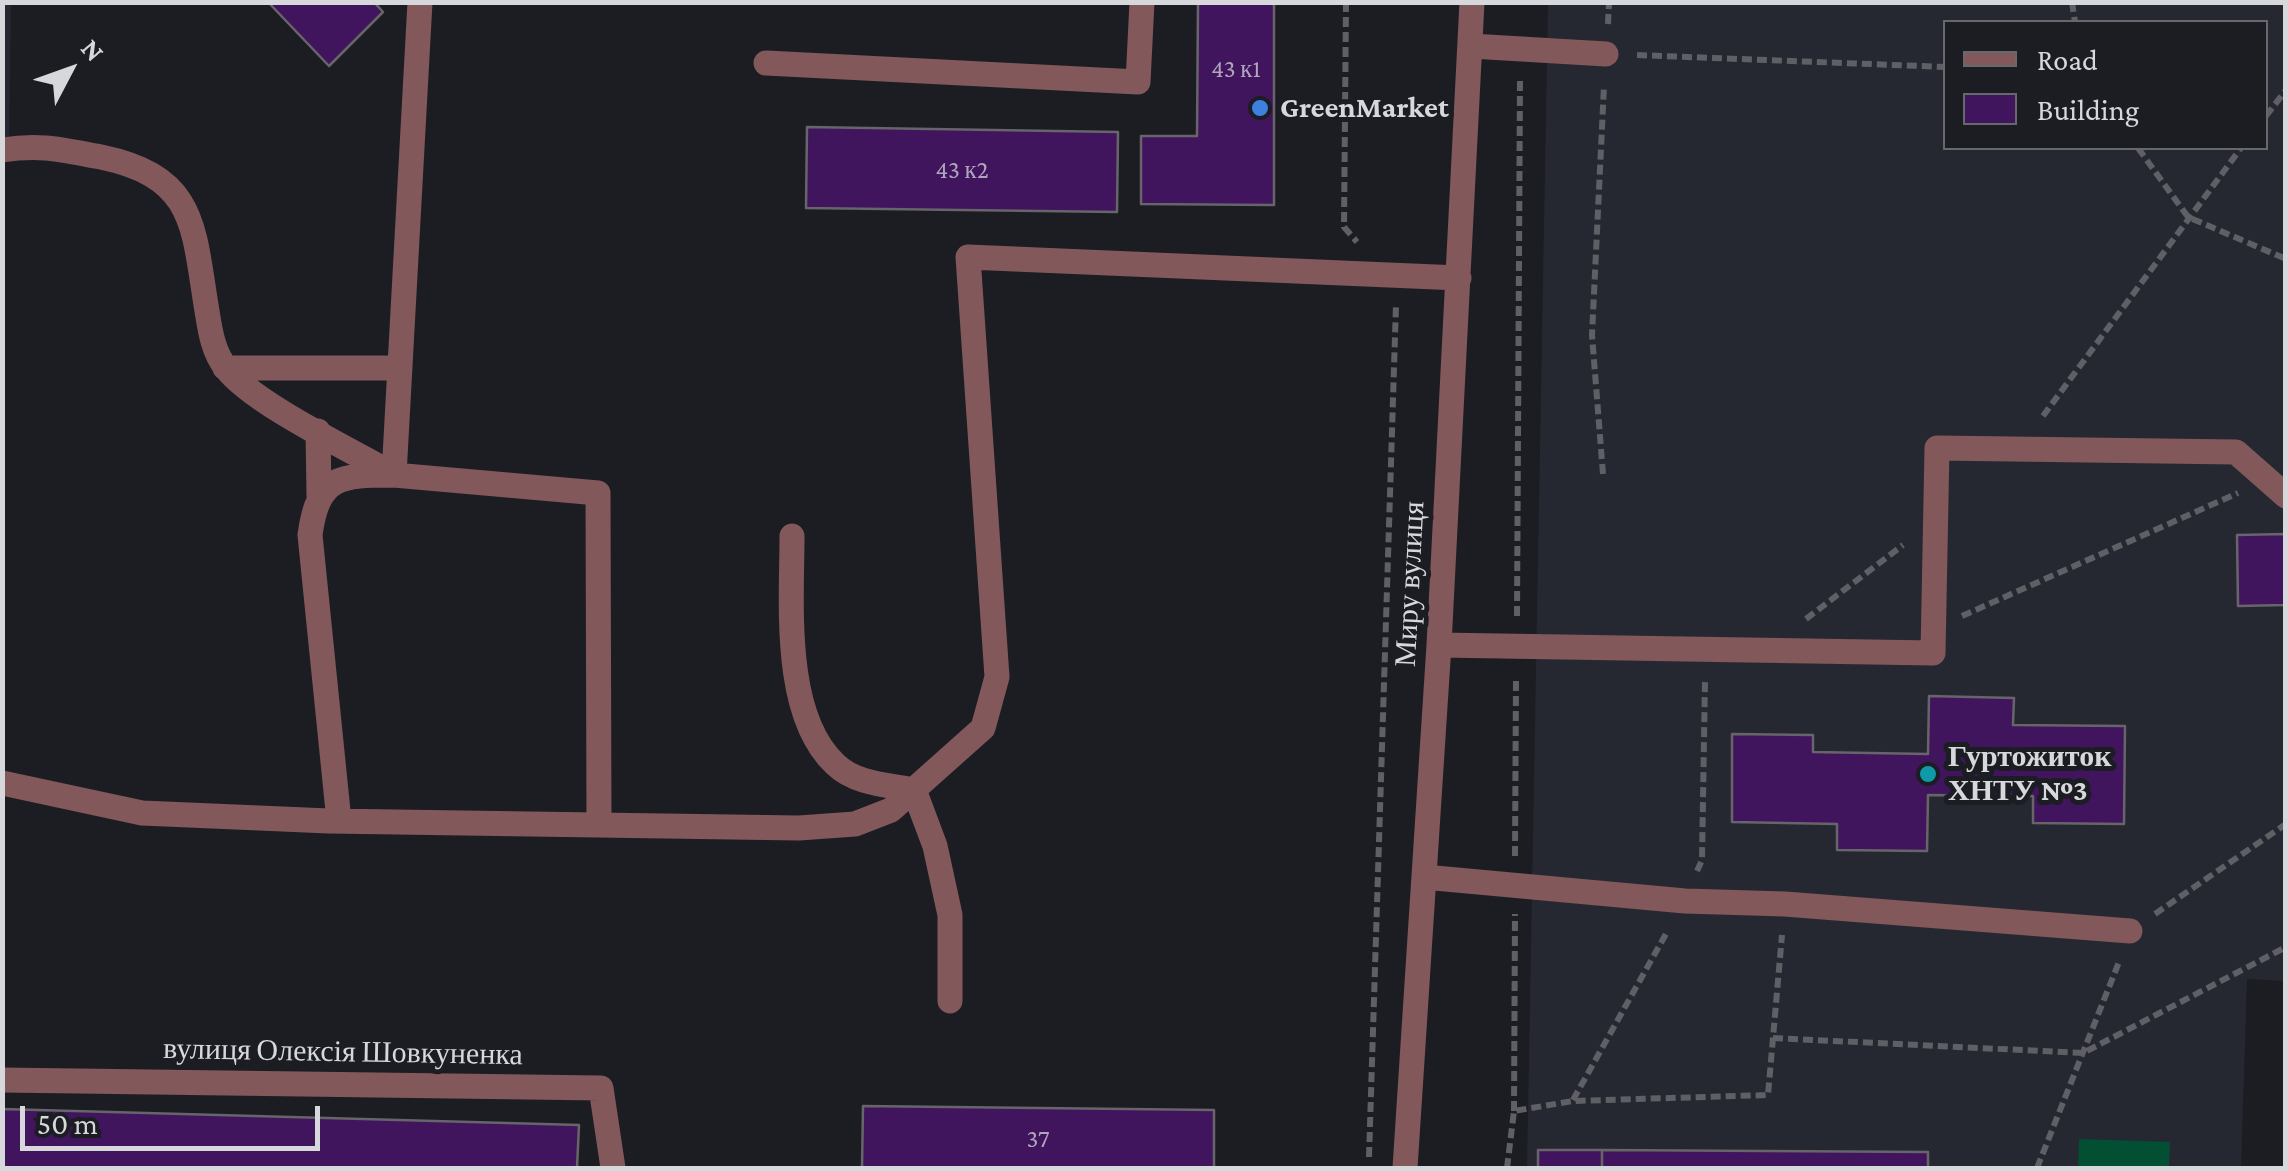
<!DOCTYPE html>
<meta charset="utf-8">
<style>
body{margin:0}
#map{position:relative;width:2288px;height:1171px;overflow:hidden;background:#1c1d22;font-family:"Crimson Pro",serif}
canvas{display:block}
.frame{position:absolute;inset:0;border:5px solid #d7d8db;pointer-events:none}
.legend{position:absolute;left:1943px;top:20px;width:325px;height:130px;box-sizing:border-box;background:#1c1d22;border:2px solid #67686c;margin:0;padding:12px 18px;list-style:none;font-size:30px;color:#d7d8db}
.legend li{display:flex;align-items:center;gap:20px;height:50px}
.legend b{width:50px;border:2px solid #67686c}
.north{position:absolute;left:20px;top:20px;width:100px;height:100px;-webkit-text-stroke:8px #1c1d22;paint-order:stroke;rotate:49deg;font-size:28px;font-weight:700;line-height:40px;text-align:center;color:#d7d8db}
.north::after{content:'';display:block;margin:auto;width:35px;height:45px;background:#d7d8db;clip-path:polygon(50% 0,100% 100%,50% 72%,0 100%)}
.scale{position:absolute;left:20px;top:1106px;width:300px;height:45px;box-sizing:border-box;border:5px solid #d7d8db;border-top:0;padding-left:12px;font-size:30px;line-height:35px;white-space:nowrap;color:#d7d8db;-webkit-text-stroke:8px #1c1d22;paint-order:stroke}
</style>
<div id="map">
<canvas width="2288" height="1171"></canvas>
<div class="frame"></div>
<ul class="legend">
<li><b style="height:12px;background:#82585b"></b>Road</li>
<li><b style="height:28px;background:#40155e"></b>Building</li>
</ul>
<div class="north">N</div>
<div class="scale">50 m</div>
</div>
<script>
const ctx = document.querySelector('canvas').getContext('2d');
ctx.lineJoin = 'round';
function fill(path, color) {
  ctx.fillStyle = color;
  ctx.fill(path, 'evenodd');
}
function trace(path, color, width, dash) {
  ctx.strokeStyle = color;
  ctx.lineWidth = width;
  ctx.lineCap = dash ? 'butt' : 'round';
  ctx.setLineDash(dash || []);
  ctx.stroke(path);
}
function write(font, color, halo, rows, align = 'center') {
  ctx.font = font + ' "Crimson Pro",serif';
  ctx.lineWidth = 10;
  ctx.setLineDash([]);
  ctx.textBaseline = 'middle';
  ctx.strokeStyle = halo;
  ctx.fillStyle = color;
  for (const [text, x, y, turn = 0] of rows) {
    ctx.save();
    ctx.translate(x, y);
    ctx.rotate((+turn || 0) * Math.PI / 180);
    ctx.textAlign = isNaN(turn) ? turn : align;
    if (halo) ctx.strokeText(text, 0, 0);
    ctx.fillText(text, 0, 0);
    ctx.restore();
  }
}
fill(new Path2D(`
 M3 3H11L9 144 3 145Z
 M1548 3H2285L2286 981 2247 979 2241 1168H1527ZM1946 22H2266V148H1946Z`), '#262831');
fill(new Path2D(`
 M2079 1139 2170 1142 2169 1168H2078Z`), '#024f33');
const building = new Path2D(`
 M268 2H374L383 12 329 66Z
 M1198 2H1274V205L1141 204V136H1197Z
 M807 127 1118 132 1117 212 806 208Z
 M2286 534V605L2238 606 2237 535Z
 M1929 696 2014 698 2013 725 2125 726 2124 824 2033 823V796L1928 795 1927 851 1837 850V824L1732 822V734L1813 735V752L1928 754Z
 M863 1106 1214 1110V1168H862Z
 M2 1109 579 1125 577 1168H2Z
 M1538 1150H1602V1168H1538Z
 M1602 1150 1928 1152V1168H1602Z`);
fill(building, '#40155e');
trace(building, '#67646a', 2.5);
trace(new Path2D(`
 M1346 2 1344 227 1357 242
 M2072 2 2075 22
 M1608 24 1609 2
 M1637 55 1946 67
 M2266 116 2286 90
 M2138 148 2188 217 2286 259
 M2043 416 2241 148
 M1603 474 1592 335 1604 86
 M1517 616 1520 79
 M1962 616 2238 493
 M1806 619 1903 545
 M1515 856 1516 679
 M1697 871 1702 860 1705 680
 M2155 914 2286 824
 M1773 1038 2083 1053 2286 947
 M1573 1100 1667 932
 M1514 1111 1515 914
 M1369 1157 1396 305
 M1507 1168 1514 1111 1573 1101 1768 1095 1782 935
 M2037 1168 2119 962`), '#5f6065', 6, [10, 5]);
trace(new Path2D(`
 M420 2 394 475 598 493 599 825
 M1471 46 1606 54
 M766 63 1138 82 1142 2
 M2 150C42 144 62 150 101 157 197 177 193 227 207 311 210 330 213 352 226 368 252 403 353 451 394 475
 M225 368H400
 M318 431 319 495
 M792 536C792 603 782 714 835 764 855 784 888 785 914 790L935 846 950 915V1001
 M1439 645 1933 653 1937 448 2236 452 2286 496
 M2 783 142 813 329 821 799 828 855 824 891 810 983 728 997 677 968 257 1459 278
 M339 821 310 535C318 475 341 475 394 475
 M1424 877 1685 901 1785 904 2130 931
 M2 1080 601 1088 613 1168
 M1405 1168 1439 645 1472 2`), '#82585b', 25);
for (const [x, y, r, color] of [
 [1260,108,10,"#3f7fe0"],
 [1928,774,10,"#0f9aa8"]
]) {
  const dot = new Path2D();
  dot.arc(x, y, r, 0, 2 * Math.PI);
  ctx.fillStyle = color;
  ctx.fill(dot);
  trace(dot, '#1c1d22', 4);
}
write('25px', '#b1a7bc', null, [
 ["43 к1",1236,69],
 ["43 к2",962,170],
 ["37",1038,1139]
]);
write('bold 30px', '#d7d8db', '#1c1d22', [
 ["GreenMarket",1280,108],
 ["Гуртожиток",1948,757],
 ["ХНТУ №3",1948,791]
], 'left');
write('30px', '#d7d8db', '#1c1d22', [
 ["Миру вулиця",1410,584,-87],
 ["вулиця Олексія Шовкуненка",343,1052,1]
]);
</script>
